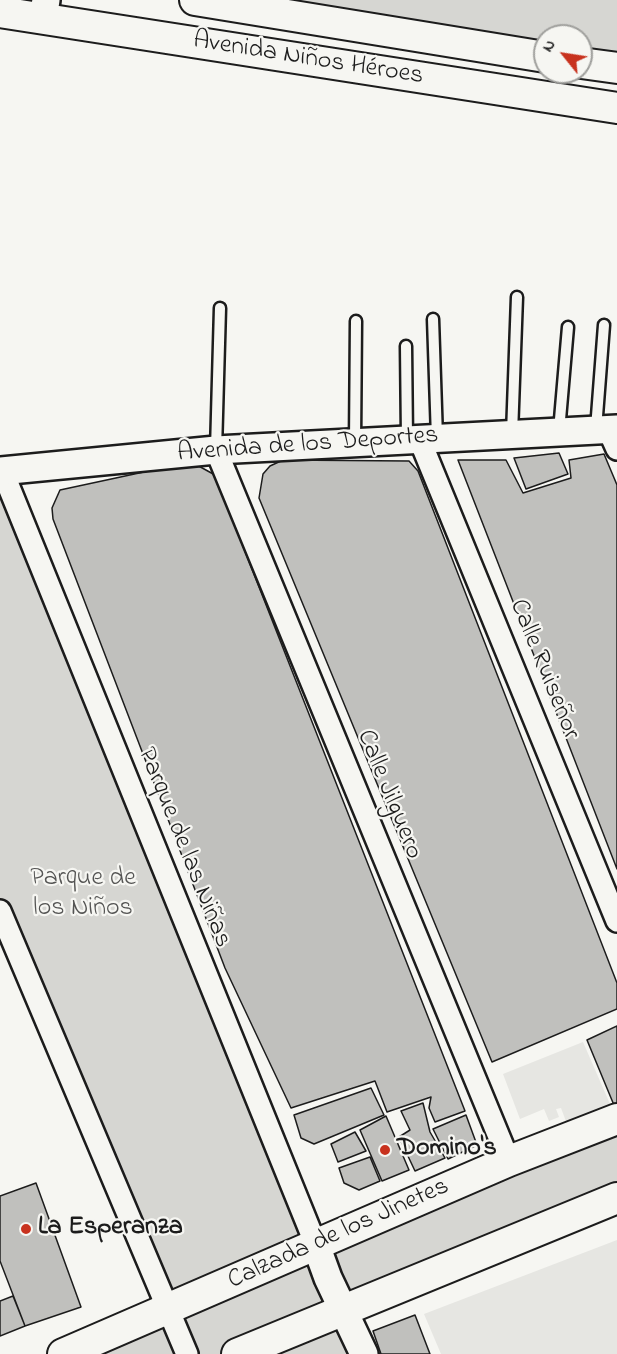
<!DOCTYPE html>
<meta charset="utf-8">
<style>
body{margin:0}
#map{position:relative;width:617px;height:1354px;overflow:hidden;background:#f6f6f2;font-family:"Indie Flower",sans-serif}
canvas{display:block}
.north{position:absolute;left:533px;top:24px;width:60px;height:60px;box-sizing:border-box;background:#f6f6f2;border:2px solid #9f9f9c;border-radius:50%;rotate:300deg;font-size:16px;font-weight:700;line-height:24px;text-align:center;color:#1c1c1c}
.north::after{content:'';display:block;margin:auto;width:21px;height:27px;background:#c8321e;clip-path:polygon(50% 0,100% 100%,50% 72%,0 100%)}
</style>
<div id="map">
<canvas width="617" height="1354"></canvas>
<div class="north">N</div>
</div>
<script>
const ctx = document.querySelector('canvas').getContext('2d');
ctx.lineJoin = 'round';
function fill(path, color) {
  ctx.fillStyle = color;
  ctx.fill(path, 'evenodd');
}
function trace(path, color, width, dash) {
  ctx.strokeStyle = color;
  ctx.lineWidth = width;
  ctx.lineCap = dash ? 'butt' : 'round';
  ctx.setLineDash(dash || []);
  ctx.stroke(path);
}
function write(font, color, halo, rows, align = 'center') {
  ctx.font = font + ' "Indie Flower",sans-serif';
  ctx.lineWidth = 4.5;
  ctx.setLineDash([]);
  ctx.textBaseline = 'middle';
  ctx.strokeStyle = halo;
  ctx.fillStyle = color;
  for (const [text, x, y, turn = 0] of rows) {
    ctx.save();
    ctx.translate(x, y);
    ctx.rotate((+turn || 0) * Math.PI / 180);
    ctx.textAlign = isNaN(turn) ? turn : align;
    if (halo) ctx.strokeText(text, 0, 0);
    ctx.fillText(text, 0, 0);
    ctx.restore();
  }
}
fill(new Path2D(`
 M583 1042 610 1104 605 1112 593 1120 586 1114 567 1124 561 1108 556 1109 559 1117 549 1121 544 1109 520 1119 503 1074Z
 M617 1240V1354H441L424 1314Z`), '#e6e6e2');
fill(new Path2D(`
 M285 0H617V54L581 48V36H545V43Z
 M0 479 314 1247 342 1310 234 1354H188L0 910Z
 M617 1125V1196L344 1307 320 1246Z
 M167 1311 185 1354H67Z
 M338 1326 348 1354H261Z`), '#d6d6d2');
const building = new Path2D(`
 M559 453 568 474 526 489 514 458Z
 M604 454 617 485V869L458 460H506L523 493 571 478 569 460Z
 M283 460 409 461 418 471 617 983V1009L492 1062 259 498 263 474 270 466Z
 M181 464H195L215 475 465 1111 435 1122 429 1108 431 1097 387 1112 375 1081 291 1108 225 968 53 519 52 508 60 490Z
 M617 1026V1110H616L587 1040Z
 M371 1088 384 1115 314 1144 301 1138 294 1115Z
 M423 1103 430 1132 445 1158 415 1171 399 1137 410 1130 401 1111Z
 M466 1115 477 1145 448 1159 433 1129Z
 M386 1116 409 1170 382 1181 360 1130Z
 M355 1132 366 1151 338 1162 331 1144Z
 M370 1157 380 1181 359 1190 344 1183 339 1168Z
 M36 1183 81 1307 25 1326 0 1261V1196Z
 M13 1296 25 1326 0 1336V1301Z
 M415 1315 430 1354H381L373 1331Z`);
fill(building, '#c0c0bd');
trace(building, '#1c1c1c', 1.5);
const service = new Path2D(`
 M433 319 437 438
 M406 346 407 439
 M596 429 604 325
 M559 431 568 327
 M512 434 517 297
 M355 442 356 321
 M216 450 220 308`);
const minor = new Path2D(`
 M608 429 617 449
 M419 438 617 921
 M216 450 509 1161
 M2 470 316 1245
 M0 911 187 1354`);
const tertiary = new Path2D(`
 M43 18 46 0
 M0 471 216 450 617 429
 M316 1245 328 1278 364 1354`);
const secondary = new Path2D(`
 M195 0 545 57
 M0 12 617 108
 M581 63 617 68
 M63 1354 509 1161 617 1119
 M237 1354 617 1198`);
trace(service, '#1c1c1c', 15);
trace(minor, '#1c1c1c', 26);
trace(tertiary, '#1c1c1c', 32);
trace(secondary, '#1c1c1c', 34);
trace(service, '#f6f6f2', 10);
trace(minor, '#f6f6f2', 21);
trace(tertiary, '#f6f6f2', 27);
trace(secondary, '#f6f6f2', 30);
for (const [x, y, r, color] of [
 [385,1150,6,"#c8321e"],
 [26,1229,6,"#c8321e"]
]) {
  const dot = new Path2D();
  dot.arc(x, y, r, 0, 2 * Math.PI);
  ctx.fillStyle = color;
  ctx.fill(dot);
  trace(dot, '#f6f6f2', 2);
}
write('26px', '#1c1c1c', '#f6f6f2', [
 ["Avenida Niños Héroes",308,60,9],
 ["Avenida de los Deportes",308,446,-4],
 ["Calle Ruiseñor",543,670,68],
 ["Calle Jilguero",388,795,68],
 ["Parque de las Niñas",183,848,68],
 ["Calzada de los Jinetes",339,1235,-24]
]);
write('26px', '#545453', '#f6f6f2', [
 ["Parque de",83,880],
 ["los Niños",83,910]
]);
write('bold 26px', '#1c1c1c', '#f6f6f2', [
 ["Domino's",397,1150],
 ["La Esperanza",38,1229]
], 'left');
</script>
